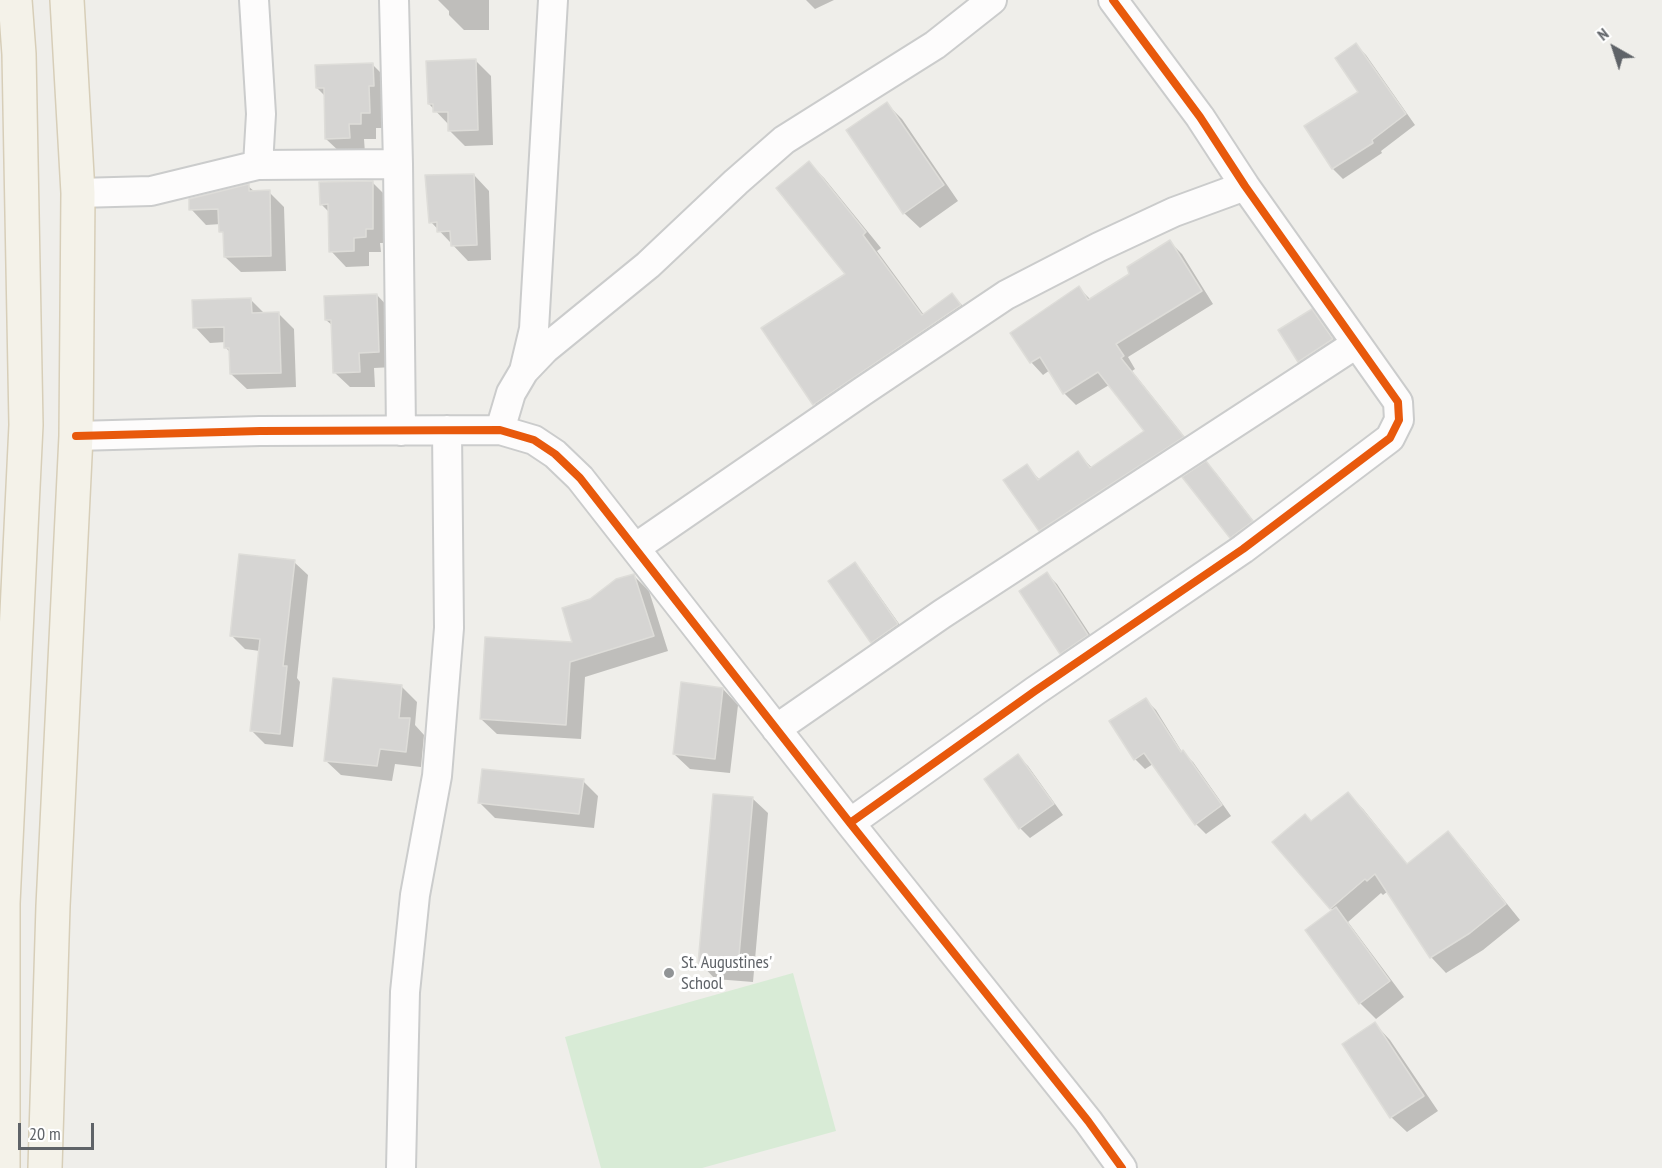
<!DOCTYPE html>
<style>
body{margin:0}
#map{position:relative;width:1662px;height:1168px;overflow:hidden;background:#efeeea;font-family:"PT Sans Narrow",sans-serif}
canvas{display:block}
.north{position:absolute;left:1584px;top:18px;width:60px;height:60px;-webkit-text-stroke:4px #fff;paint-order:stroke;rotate:321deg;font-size:16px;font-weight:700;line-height:24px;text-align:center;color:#5f6368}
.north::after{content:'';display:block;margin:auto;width:21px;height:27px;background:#5f6368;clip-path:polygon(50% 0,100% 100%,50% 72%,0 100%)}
.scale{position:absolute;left:18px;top:1123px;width:76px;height:27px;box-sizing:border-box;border:3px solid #5f6368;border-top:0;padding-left:8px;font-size:18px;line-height:21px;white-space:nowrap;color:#5f6368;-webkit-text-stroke:4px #fff;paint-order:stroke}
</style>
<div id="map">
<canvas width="1662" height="1168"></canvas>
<div class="north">N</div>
<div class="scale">20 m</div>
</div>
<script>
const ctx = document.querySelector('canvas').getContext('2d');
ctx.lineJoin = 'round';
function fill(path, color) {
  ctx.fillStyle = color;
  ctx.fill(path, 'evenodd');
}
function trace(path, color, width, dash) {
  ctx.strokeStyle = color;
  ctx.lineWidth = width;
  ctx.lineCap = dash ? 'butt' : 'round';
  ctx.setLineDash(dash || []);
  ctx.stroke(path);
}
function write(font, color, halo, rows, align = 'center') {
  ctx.font = font + ' "PT Sans Narrow",sans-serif';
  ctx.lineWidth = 6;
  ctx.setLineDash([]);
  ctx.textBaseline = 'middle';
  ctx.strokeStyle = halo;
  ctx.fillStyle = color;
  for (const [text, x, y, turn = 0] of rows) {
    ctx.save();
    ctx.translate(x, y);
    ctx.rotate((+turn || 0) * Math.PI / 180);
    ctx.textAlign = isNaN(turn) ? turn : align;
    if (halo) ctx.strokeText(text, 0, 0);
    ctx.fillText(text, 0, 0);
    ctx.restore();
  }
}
fill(new Path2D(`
 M793 973 836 1131 702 1168H601L565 1037Z`), '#d8ebd6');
fill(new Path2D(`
 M438 0H489V30H464L449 15V11Z
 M806 0H834L815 9Z
 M1356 45 1366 55 1415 125 1381 151 1382 153 1343 179 1333 169 1360 93Z
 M475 60 491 76 493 145 465 146 450 131V126L429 104Z
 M373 65 388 80 385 128H376V139H364L365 153 342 154 326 139 325 96 317 88Z
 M887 104 902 119 958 201 920 228 904 213Z
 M809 163 824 178 881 248 877 251 924 315 952 295 967 310 830 419 815 404 763 328 848 274Z
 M474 175 489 191 491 260 468 261 431 222Z
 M372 182 388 198V243H380L381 252H369V266L346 267 331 251 330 213 321 204Z
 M248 186 255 192H269L284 207 286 271 241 272 225 257V235L221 231V224L206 225 191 209Z
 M1170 242 1182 254 1213 304 1128 357 1135 369 1132 371 1195 450 1052 543 1040 530 1026 466 1041 481 1078 453 1092 468 1146 431 1109 385 1076 405 1064 393 1050 370 1043 375 1031 362 1012 334 1079 288 1091 300 1131 274Z
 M377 295 392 311 394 367 374 368 375 387H350L334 372 333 326 326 320Z
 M251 300 265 314H279L294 329 296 387 247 389 231 374V353L226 348V342L210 343 195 327Z
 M1312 311 1322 321 1342 350 1309 371 1299 361Z
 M1206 463 1216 473 1262 532 1241 547 1231 537Z
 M294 562 308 575 297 678 300 682 293 747 265 744 251 730 260 651 245 649 232 636Z
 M854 564 864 574 907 635 882 652 872 642Z
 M1047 574 1057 584 1097 645 1071 663 1061 653Z
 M633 575 649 591 668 651 585 677 581 739 497 734 481 719 574 644 590 601Z
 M402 687 417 702 415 725 424 735 421 767 395 764 392 781 341 775 325 760Z
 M723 689 738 705 730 773 690 769 674 754Z
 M1146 700 1156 710 1182 752 1193 762 1231 816 1206 834 1196 824 1153 764 1145 769 1135 759Z
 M1018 756 1028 766 1063 815 1030 838 1020 828Z
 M583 781 598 796 594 828 495 818 480 803Z
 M1348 794 1363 809 1408 865 1448 833 1463 849 1520 920 1483 950 1446 973 1431 957 1388 891 1383 895 1381 893 1348 922 1404 997 1376 1019 1360 1003 1307 930 1333 911 1274 842 1312 823Z
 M752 798 768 813 753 982 715 979 700 963Z
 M1375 1024 1390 1040 1438 1111 1407 1132 1391 1117Z`), '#0003');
const building = new Path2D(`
 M1356 43 1406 114 1372 140 1373 143 1332 169 1304 126 1358 92 1335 58Z
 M476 59 478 130 448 131V112H433V104H428L426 61Z
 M373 63 374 86H369L370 113H361V124H349L350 138 325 139 324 88H316L315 65Z
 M887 102 944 185 903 214 846 130Z
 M809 161 866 232 863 235 922 315 952 293 961 305 813 405 761 328 845 274 776 188Z
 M474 174 477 245 451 246 450 231 437 232V222L429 223 425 175Z
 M373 181V229H366V237L354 238V251L329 252 328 204 320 205 319 182Z
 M249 184V191L270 190 271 256 224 257 223 232H219L218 209 189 210V199Z
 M1170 240 1202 291 1116 344 1124 356 1121 358 1184 437 1039 531 1003 480 1027 464 1038 480 1078 451 1090 468 1144 431 1098 372 1063 394 1040 357 1030 363 1010 333 1079 286 1088 300 1129 274 1127 267Z
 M377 294 379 352 359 353 360 372 333 373 331 320H325L324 296Z
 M251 298 252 313 279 312 281 373 230 374 229 348H224V327L193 328 192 300Z
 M1312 309 1333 339 1298 362 1278 330Z
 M1206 461 1253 521 1230 538 1182 477Z
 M239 554 295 560 283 666H287L280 734 250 731 260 639 230 636Z
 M855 562 898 624 871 643 828 581Z
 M1047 572 1088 635 1060 654 1019 591Z
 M634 574 654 636 570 662 566 725 480 719 485 637 572 642 562 608 590 599 616 579Z
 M333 678 402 685 399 718H410L406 752 380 749 377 766 324 761Z
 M681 682 723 688 715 759 673 754Z
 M1146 698 1181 752 1183 750 1222 805 1195 825 1144 753 1134 760 1109 721Z
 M1018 754 1054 804 1019 829 984 779Z
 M482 769 584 779 579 814 478 803Z
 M1348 792 1407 864 1448 831 1506 904 1470 933 1430 958 1375 874 1367 881 1365 879 1330 909 1272 842 1305 814 1311 821Z
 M713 794 753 797 738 967 698 964Z
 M1336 907 1390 981 1359 1004 1305 930Z
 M1375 1022 1424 1096 1390 1118 1342 1044Z`);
fill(building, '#d6d5d3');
trace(building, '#deddd9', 1.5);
const street = new Path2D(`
 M254 0 261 114 258 165
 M394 0 398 164 401 431
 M78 193 151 191 258 165 398 164
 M524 371 534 329 553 0
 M500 430 511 393 524 371 545 349 648 265 736 182 784 140 935 45 992 0
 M76 436 260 431 500 430 534 440 555 454 580 478 850 823 1088 1121 1122 1168
 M635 548 863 391 1006 295 1099 247 1174 212 1245 186
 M776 729 942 614 1356 344
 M850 823 1035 691 1243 549 1390 438 1399 420 1398 402 1245 186 1200 117 1113 0
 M401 1168 405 992 415 895 437 776 449 628 447 430`);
const primary = new Path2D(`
 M3 1168V903L26 425 19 54 15 0
 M45 1168 53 906 76 436 78 193 67 0`);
trace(street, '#cbcccc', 32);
trace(primary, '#d7ceb8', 36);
trace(street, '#fdfcfc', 28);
trace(primary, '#f4f2e9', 33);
trace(new Path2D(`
 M76 436 260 431 500 430 534 440 555 454 580 478 850 823 1088 1121 1122 1168
 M850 823 1035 691 1243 549 1390 438 1399 420 1398 402 1245 186 1200 117 1113 0`), '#e8590c', 8);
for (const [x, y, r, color] of [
 [669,973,6,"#919496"]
]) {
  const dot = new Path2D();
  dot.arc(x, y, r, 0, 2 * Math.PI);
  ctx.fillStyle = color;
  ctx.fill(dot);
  trace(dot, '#fff', 2);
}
write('18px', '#5f6368', '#fff', [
 ["St. Augustines'",681,963],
 ["School",681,984]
], 'left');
</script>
